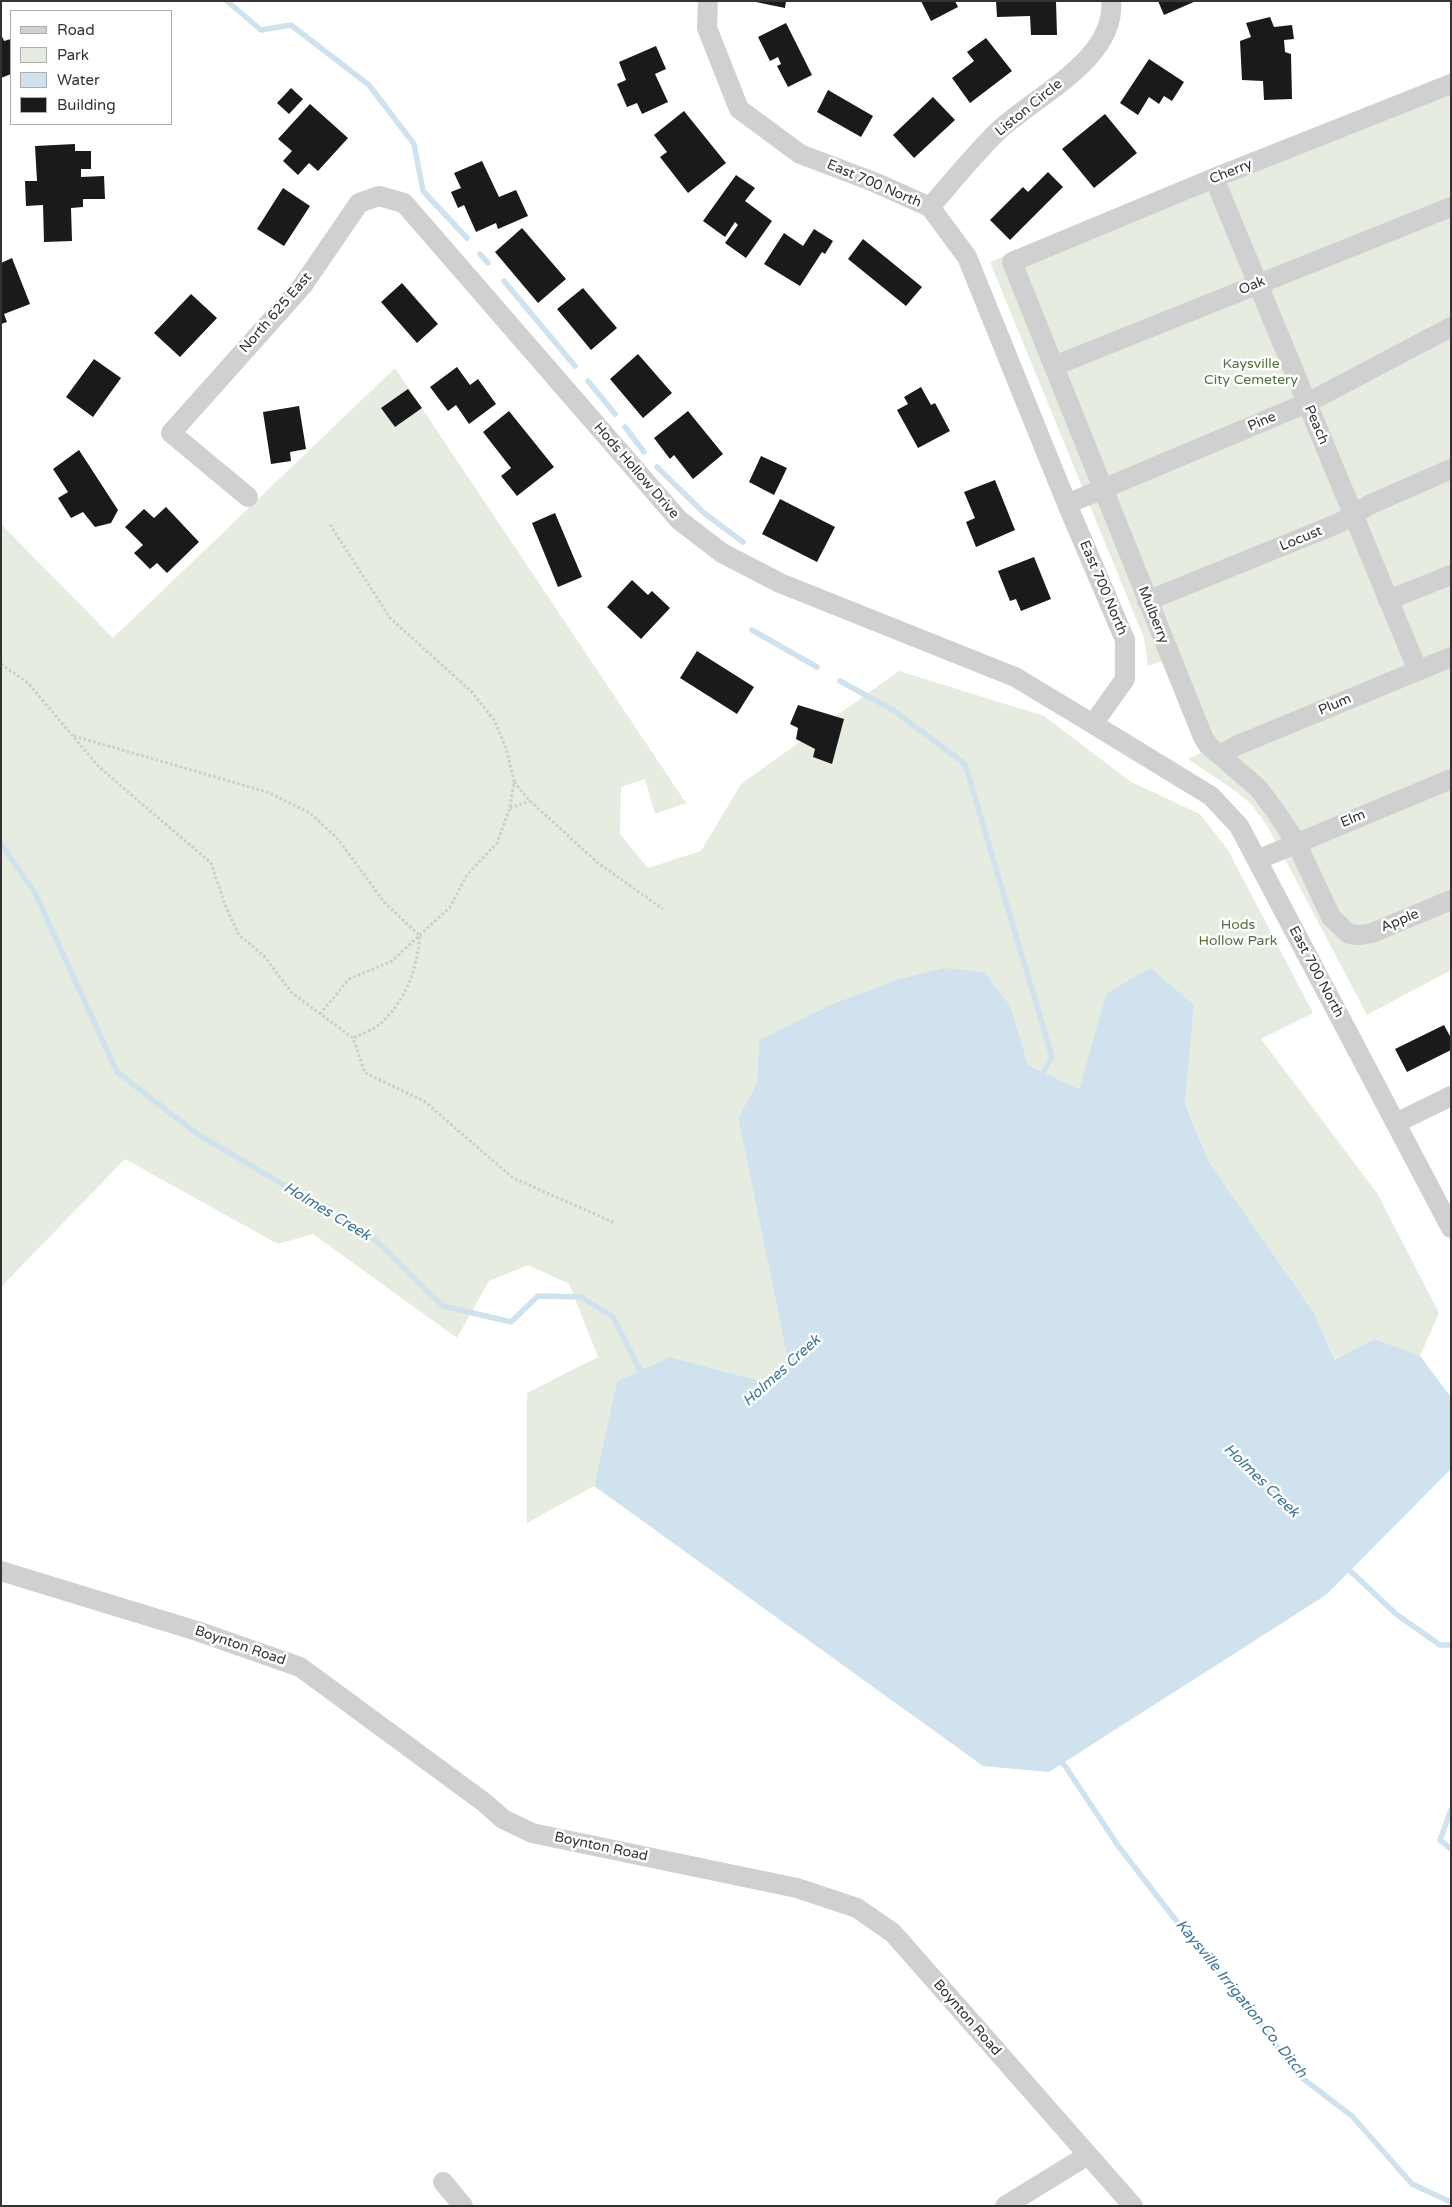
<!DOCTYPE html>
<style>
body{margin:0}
#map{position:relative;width:1452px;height:2207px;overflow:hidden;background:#fff;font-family:"Varela Round",sans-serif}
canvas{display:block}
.frame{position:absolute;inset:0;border:2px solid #333;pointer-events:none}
.legend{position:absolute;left:10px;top:10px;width:162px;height:115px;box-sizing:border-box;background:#fff;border:1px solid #adadad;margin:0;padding:6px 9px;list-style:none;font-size:15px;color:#333}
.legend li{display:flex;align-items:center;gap:10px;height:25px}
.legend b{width:25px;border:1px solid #adadad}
</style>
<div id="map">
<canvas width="1452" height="2207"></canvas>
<div class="frame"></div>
<ul class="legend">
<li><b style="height:6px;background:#d0d0d0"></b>Road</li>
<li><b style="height:14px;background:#e6ecdf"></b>Park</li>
<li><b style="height:14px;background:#cfe2ee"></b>Water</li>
<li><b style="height:14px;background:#1a1a1a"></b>Building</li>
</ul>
</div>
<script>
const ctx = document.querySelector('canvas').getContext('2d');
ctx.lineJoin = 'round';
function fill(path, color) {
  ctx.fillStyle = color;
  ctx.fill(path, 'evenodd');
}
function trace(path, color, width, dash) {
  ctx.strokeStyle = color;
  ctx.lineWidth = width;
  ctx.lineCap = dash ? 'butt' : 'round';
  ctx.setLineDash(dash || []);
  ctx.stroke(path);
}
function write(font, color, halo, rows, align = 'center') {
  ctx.font = font + ' "Varela Round",sans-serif';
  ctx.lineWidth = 5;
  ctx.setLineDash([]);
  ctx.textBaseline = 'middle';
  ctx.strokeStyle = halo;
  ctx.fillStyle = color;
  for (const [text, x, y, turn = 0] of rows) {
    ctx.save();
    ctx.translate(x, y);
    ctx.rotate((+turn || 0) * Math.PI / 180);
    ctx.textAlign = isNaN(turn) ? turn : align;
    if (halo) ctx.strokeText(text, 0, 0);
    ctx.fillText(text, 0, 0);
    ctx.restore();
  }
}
fill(new Path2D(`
 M1451 73V970L1367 1015 1268 827 1253 806 1237 792 1188 759 1201 753 1162 661 1148 666 1144 638 990 262Z
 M395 368 686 803 655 814 645 779 621 787 620 834 648 868 701 851 741 784 899 671 1044 716 1131 782 1200 814 1228 850 1313 1013 1261 1039 1377 1193 1439 1313 1420 1356 1375 1339 1336 1361 1314 1313 1209 1162 1185 1102 1194 1005 1106 994 1079 1089 1028 1065 1011 1007 896 980 832 1004 759 1040 757 1083 738 1118 788 1360 761 1381 670 1357 617 1381 594 1486 527 1523V1393L598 1357 569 1284 528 1265 489 1281 457 1338 313 1234 278 1244 125 1159 1 1287V524L113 638Z`), '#e6ecdf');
fill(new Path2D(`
 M943 968 984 972 1011 1007 1028 1065 1079 1089 1106 994 1150 968 1194 1005 1185 1103 1209 1162 1314 1313 1335 1360 1375 1339 1420 1356 1451 1397V1469L1326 1595 1049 1772 983 1766 594 1486 617 1381 670 1357 761 1381 788 1360 738 1118 757 1083 759 1040 832 1004 896 980Z`), '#cfe2ee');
trace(new Path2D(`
 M227 1 261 30 291 25 369 85 414 144 423 191 467 238
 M480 254 488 263
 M504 281 575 366
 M588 381 615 414
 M625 427 644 452
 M657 467 704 513 743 542
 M752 630 817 667
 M840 681 893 710 965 764 1052 1057 1040 1078
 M1 844 35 893 117 1072 196 1133 373 1238 443 1306 511 1322 538 1296 581 1297 613 1317 640 1370 644 1373
 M1345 1566 1396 1614 1440 1645H1451
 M1063 1763 1119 1847 1195 1945 1255 2016 1297 2074 1352 2116 1412 2184 1451 2202
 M1451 1810 1440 1840 1451 1849`), '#cfe2ee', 5.5);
fill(new Path2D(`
 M751 1H786L785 8Z
 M921 1H955L958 7 931 21Z
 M996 1H1056L1057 35H1031L1030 16 997 17Z
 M1158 1H1196L1164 15Z
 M1270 17 1274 27 1292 25 1294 39 1284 40 1285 52 1291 54 1292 99 1264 100 1263 81 1242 80 1240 41 1251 37 1246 23Z
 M786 23 812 75 788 87 777 66 781 64 778 57 770 61 758 37Z
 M1 34 4 41 11 39V74L1 78Z
 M986 38 1012 71 970 103 952 78 974 61 967 52Z
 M656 46 666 69 655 74 668 102 642 114 637 103 627 107 617 84 626 80 619 62Z
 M1149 59 1184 82 1172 101 1164 96 1159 104 1149 97 1138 115 1120 103Z
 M291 88 303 99 289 114 277 103Z
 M828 90 873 116 861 137 817 112Z
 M933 97 955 120 914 158 893 135Z
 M310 104 348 138 318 171 309 163 298 175 283 161 292 151 278 139Z
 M684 111 726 163 688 193 660 157 667 152 654 135Z
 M1105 114 1137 153 1094 188 1062 149Z
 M75 144V151H91V169H81V177L104 176 105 199H83V207L71 208 72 241 44 242 43 205 26 206 25 181H37L35 146Z
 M482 161 499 197 516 190 528 216 498 229 496 223 476 232 464 205 458 208 451 192 461 188 454 173Z
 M1048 172 1063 187 1010 240 990 220 1023 187 1028 192Z
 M736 175 755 188 745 201 772 221 746 258 725 243 738 225 735 222 725 237 703 221Z
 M283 188 310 206 284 246 257 229Z
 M522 228 566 279 538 303 495 252Z
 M814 229 833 241 825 254 822 252 800 286 764 264 784 233 803 246Z
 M863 239 922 287 906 306 848 259Z
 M12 258 30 304 4 314 7 322 1 324V263Z
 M402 283 438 324 417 343 381 302Z
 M583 288 617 328 591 350 557 309Z
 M191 294 217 318 180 357 154 333Z
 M638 354 672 393 643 418 610 379Z
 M94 359 121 378 93 417 66 397Z
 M457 367 470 385 478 379 496 404 469 424 456 405 448 411 430 387Z
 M921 387 931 405 935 403 950 431 918 448 897 410 908 404 904 397Z
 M408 389 422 408 395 427 381 408Z
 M299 406 306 449 290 452 291 461 271 464 263 412Z
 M509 411 554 467 517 496 501 476 511 468 483 432Z
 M688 411 723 454 693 479 674 455 670 459 654 438Z
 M79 450 118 510 111 523 95 527 83 512 71 518 58 498 68 492 53 469Z
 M761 456 787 468 774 495 749 482Z
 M995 480 1015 530 976 547 966 522 975 518 964 492Z
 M780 499 835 527 817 562 762 534Z
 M166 507 199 542 167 573 157 563 150 569 134 553 143 545 125 527 144 509 154 518Z
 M555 513 582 577 558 587 532 523Z
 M1034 557 1051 599 1021 611 1016 599 1010 601 998 571Z
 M632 580 648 595 652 591 670 608 641 639 607 607Z
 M697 651 754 687 737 714 680 678Z
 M798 705 844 719 832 764 813 757 815 749 796 739 798 728 790 724Z
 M1444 1025 1451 1038V1050L1407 1072 1395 1049Z`), '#1a1a1a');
trace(new Path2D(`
 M1 664 28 683 99 767 211 863 225 905 239 935 264 956 292 993 353 1038 365 1073 424 1101 513 1178 615 1223
 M74 736 267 792 310 813 337 838 385 903 420 936C416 971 407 999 380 1024 373 1030 361 1034 353 1038
 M514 782 530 801 598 863 663 909
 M510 808 530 801
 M320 1014 349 979 392 961 450 907 467 875 497 843 510 808 514 781 506 748 494 720 471 691 390 618 329 523`), '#cdcdcd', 3, [2.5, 2.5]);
trace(new Path2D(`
 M708 1 707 28 739 109 800 154 874 182 930 207 967 257 1067 504 1125 640V679L1093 724 1211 796 1239 826 1451 1228
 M1451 84 1214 178 1012 262 1203 737 1208 745 1258 788 1274 809 1296 842 1331 917 1349 934 1360 935 1372 933 1451 900
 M1214 178 1418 671
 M930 207C951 183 973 156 996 133 1031 98 1117 60 1111 1
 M1054 366 1451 207
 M248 497 171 433 303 285 359 203 379 196 404 203 679 520 722 553 780 583 1015 677 1093 724
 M1067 504 1307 403 1451 327
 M1388 600 1451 575
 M1147 601 1339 523 1369 505 1451 469
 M1220 755 1238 745 1451 657
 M1257 860 1451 779
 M1396 1123 1451 1096
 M1 1571 197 1631 300 1667 485 1803 503 1819 532 1833 797 1888 857 1908 893 1933 1133 2206
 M443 2182 463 2206
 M1005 2206 1088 2155`), '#d0d0d0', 20);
write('14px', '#333', '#fff', [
 ["Liston Circle",1029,108,-39],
 ["Cherry",1231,172,-22],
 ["East 700 North",874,184,23],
 ["Oak",1252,286,-22],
 ["North 625 East",276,313,-49],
 ["Pine",1262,422,-23],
 ["Peach",1316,425,67],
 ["Hods Hollow Drive",636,471,49],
 ["Locust",1301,539,-22],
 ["East 700 North",1103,588,67],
 ["Mulberry",1153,615,68],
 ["Plum",1335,705,-23],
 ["Elm",1353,819,-22],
 ["Apple",1400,921,-22],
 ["East 700 North",1316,972,62],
 ["Boynton Road",240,1646,19],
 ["Boynton Road",601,1847,12],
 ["Boynton Road",967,2018,49]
]);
write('14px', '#56703f', '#fff', [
 ["Kaysville",1251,364],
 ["City Cemetery",1251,380],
 ["Hods",1238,925],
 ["Hollow Park",1238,941]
]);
write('italic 15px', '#3f7597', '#fff', [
 ["Holmes Creek",327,1212,31],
 ["Holmes Creek",782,1371,-42],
 ["Holmes Creek",1261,1481,44],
 ["Kaysville Irrigation Co. Ditch",1241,1999,51]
]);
</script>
